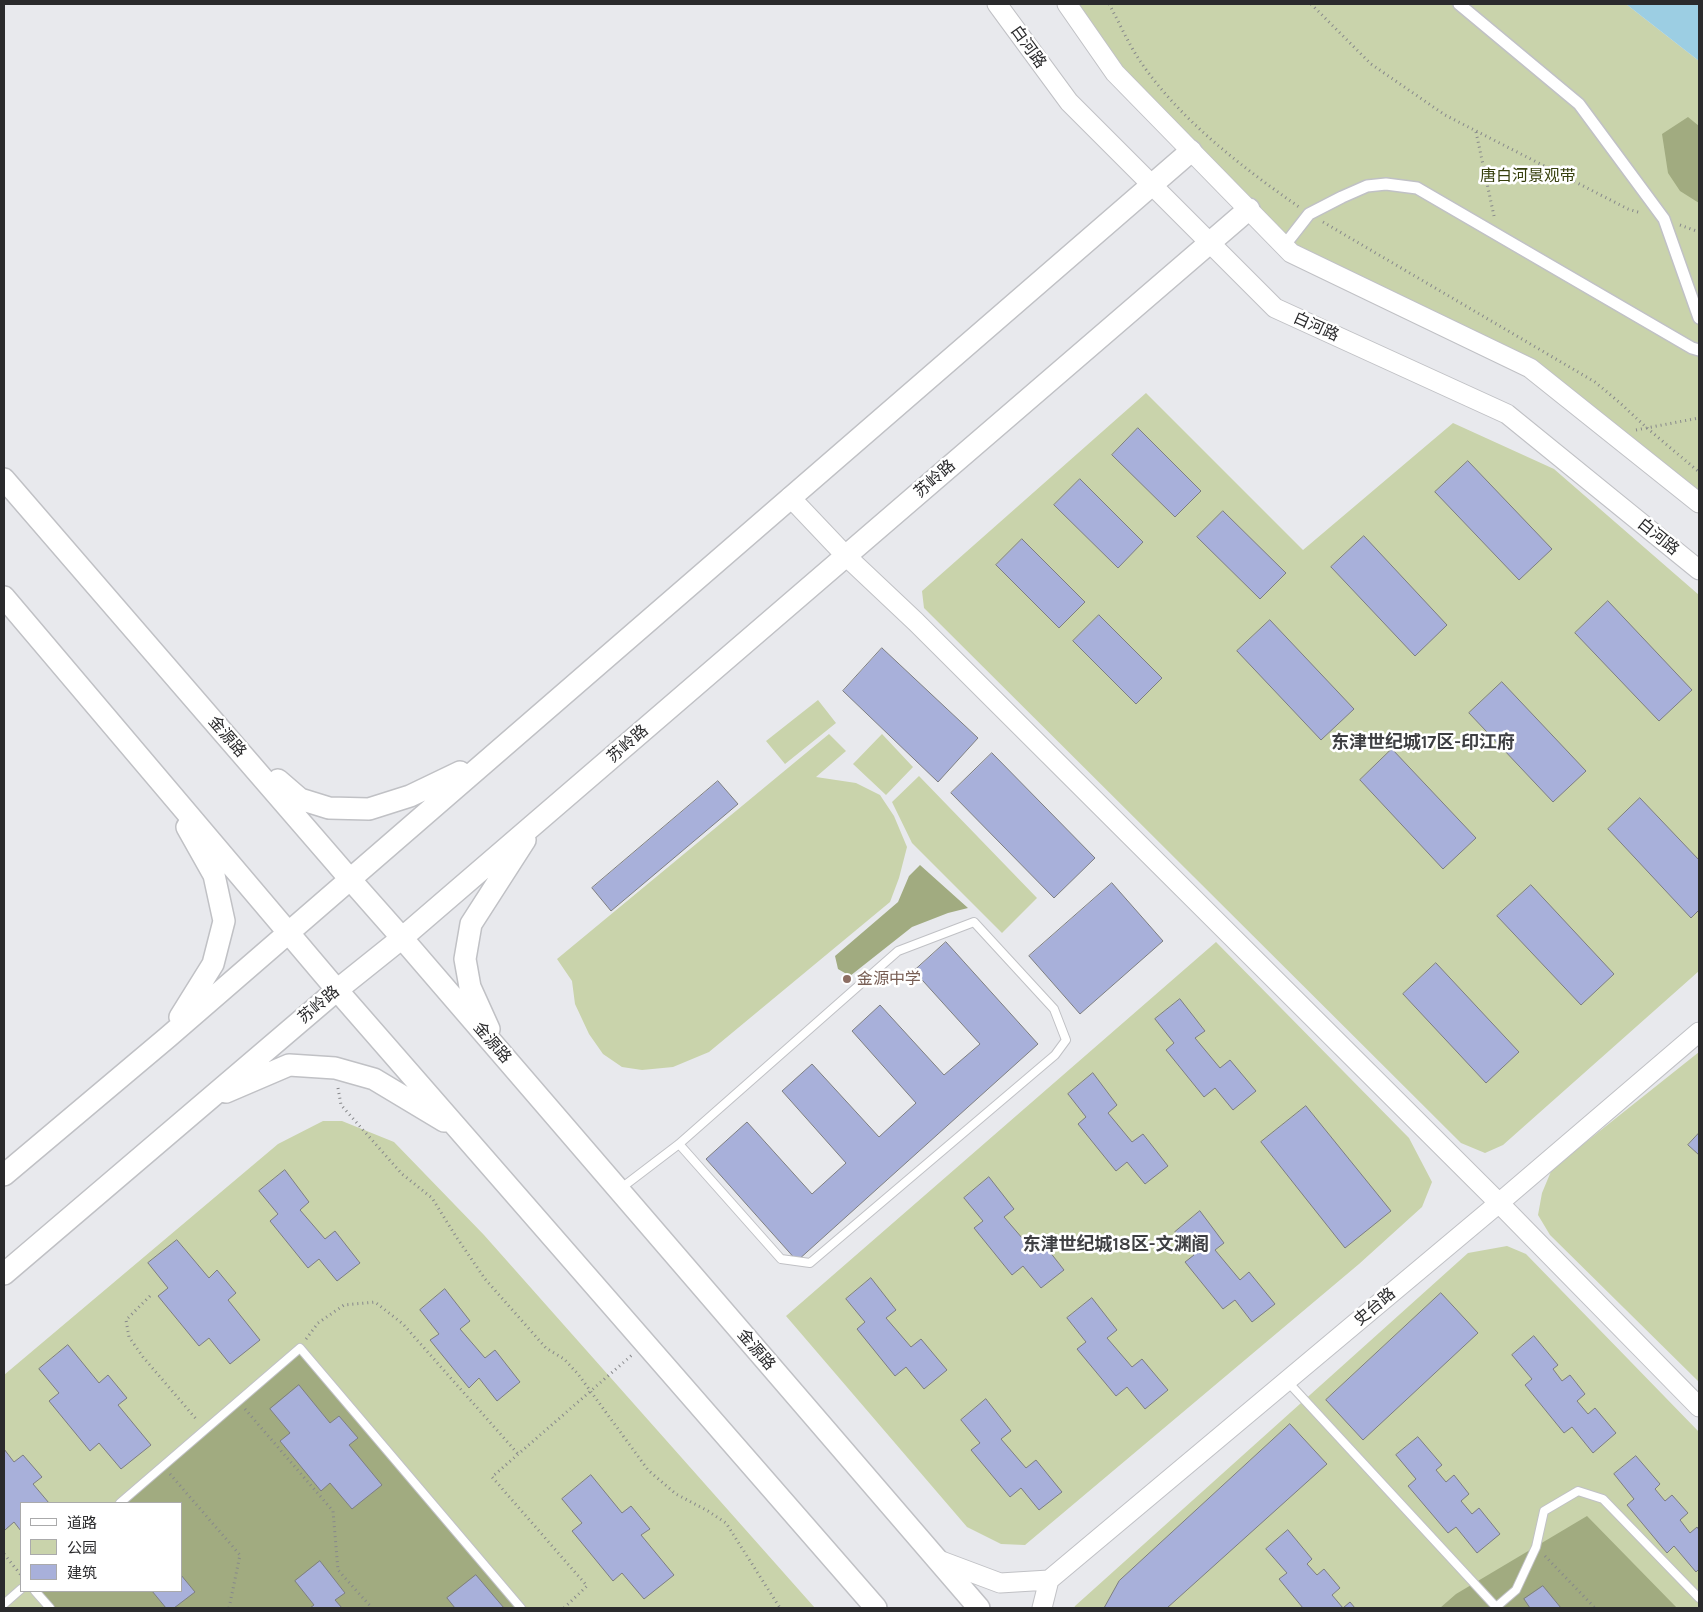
<!DOCTYPE html>
<meta charset="utf-8">
<style>
body{margin:0}
#map{position:relative;width:1703px;height:1612px;overflow:hidden;background:#e8e9ed;font-family:Karla,"Noto Sans SC",sans-serif}
canvas{display:block}
.frame{position:absolute;inset:0;border:5px solid #2a2a2c;pointer-events:none}
.legend{position:absolute;left:20px;top:1502px;width:162px;height:90px;box-sizing:border-box;background:#fff;border:1px solid #aaaaab;margin:0;padding:6px 9px;list-style:none;font-size:15px;color:#2a2a2c}
.legend li{display:flex;align-items:center;gap:10px;height:25px}
.legend b{width:25px;border:1px solid #aaaaab}
</style>
<div id="map">
<canvas width="1703" height="1612"></canvas>
<div class="frame"></div>
<ul class="legend">
<li><b style="height:6px;background:#fff"></b>道路</li>
<li><b style="height:14px;background:#c9d3ab"></b>公园</li>
<li><b style="height:14px;background:#a8b0da"></b>建筑</li>
</ul>
</div>
<script>
const ctx = document.querySelector('canvas').getContext('2d');
ctx.lineJoin = 'round';
function fill(path, color) {
  ctx.fillStyle = color;
  ctx.fill(path, 'evenodd');
}
function trace(path, color, width, dash) {
  ctx.strokeStyle = color;
  ctx.lineWidth = width;
  ctx.lineCap = dash ? 'butt' : 'round';
  ctx.setLineDash(dash || []);
  ctx.stroke(path);
}
function write(font, color, halo, rows, align = 'center') {
  ctx.font = font + ' Karla,"Noto Sans SC",sans-serif';
  ctx.lineWidth = 5;
  ctx.setLineDash([]);
  ctx.textBaseline = 'middle';
  ctx.strokeStyle = halo;
  ctx.fillStyle = color;
  for (const [text, x, y, turn = 0] of rows) {
    ctx.save();
    ctx.translate(x, y);
    ctx.rotate((+turn || 0) * Math.PI / 180);
    ctx.textAlign = isNaN(turn) ? turn : align;
    if (halo) ctx.strokeText(text, 0, 0);
    ctx.fillText(text, 0, 0);
    ctx.restore();
  }
}
fill(new Path2D(`
 M1067 4H1626L1699 61V503L1530 368 1291 253 1115 73Z
 M1146 393 1303 550 1453 423 1554 469 1699 595V971L1503 1145 1485 1153 1461 1143 924 608 922 591Z
 M818 700 836 723 785 764 766 741Z
 M829 734 846 751 816 777 856 783 880 795 894 816 907 847 899 878 890 902 709 1052 673 1067 642 1070 622 1067 603 1054 589 1034 575 1004 572 981 557 959Z
 M882 734 913 767 886 795 853 764Z
 M919 776 1037 898 1002 933 912 843 892 802Z
 M1216 942 1409 1138 1432 1182 1422 1207 1359 1264 1025 1545 1001 1544 967 1527 786 1316Z
 M1699 1052V1382L1550 1235 1538 1215 1542 1193 1552 1169Z
 M323 1121H342L394 1142 484 1235 815 1608H4V1375L278 1144ZM21 1503H181V1591H21Z
 M1507 1246 1526 1254 1699 1432V1608H1074L1075 1606 1468 1253Z`), '#c9d3ab');
fill(new Path2D(`
 M1688 117 1699 126V203L1680 191 1668 173 1662 134Z
 M920 865 968 908 948 913 912 927 850 976 838 969 835 956 898 902 909 876Z
 M300 1348 521 1608H50L35 1591H181V1503H120Z
 M1587 1516 1677 1608H1440L1456 1594Z`), '#a1ab80');
fill(new Path2D(`
 M1626 4H1699V61Z`), '#9ccee3');
const building = new Path2D(`
 M1138 428 1201 491 1175 517 1112 455Z
 M1468 461 1552 549 1519 580 1435 492Z
 M1080 479 1143 542 1118 568 1054 505Z
 M1223 511 1286 573 1260 599 1197 537Z
 M1364 536 1447 625 1415 656 1331 567Z
 M1022 539 1085 602 1059 628 996 565Z
 M1608 601 1692 690 1659 721 1575 633Z
 M1099 615 1162 678 1136 704 1073 641Z
 M1270 620 1354 709 1321 740 1237 651Z
 M882 648 978 738 938 782 843 691Z
 M1502 682 1586 771 1553 802 1469 713Z
 M1392 749 1476 838 1443 869 1360 780Z
 M992 753 1095 858 1054 898 951 793Z
 M718 781 738 804 611 911 592 888Z
 M1640 798 1699 860V910L1691 918 1608 829Z
 M1112 883 1163 941 1080 1014 1029 956Z
 M1531 885 1614 974 1581 1005 1497 916Z
 M946 942 1038 1044 797 1261 706 1159 747 1122 812 1194 846 1163 782 1091 812 1064 879 1137 916 1103 852 1031 880 1005 944 1075 980 1044 914 971Z
 M1436 963 1519 1052 1486 1083 1403 994Z
 M1180 999 1205 1031 1195 1038 1220 1068 1230 1060 1256 1091 1233 1110 1215 1088 1204 1097 1166 1050 1174 1043 1155 1019Z
 M1093 1073 1117 1105 1108 1113 1132 1142 1143 1134 1168 1166 1145 1184 1127 1162 1116 1171 1078 1124 1086 1117 1068 1094Z
 M1306 1106 1391 1211 1345 1248 1261 1142Z
 M1699 1133V1155L1688 1145Z
 M285 1170 309 1202 300 1210 325 1239 335 1231 360 1263 337 1281 319 1259 308 1268 270 1221 278 1214 259 1191Z
 M989 1177 1014 1209 1004 1217 1029 1246 1039 1238 1064 1270 1041 1288 1023 1266 1012 1275 974 1228 983 1221 964 1198Z
 M1200 1211 1224 1243 1215 1250 1240 1280 1249 1272 1275 1304 1252 1322 1235 1300 1223 1309 1185 1262 1194 1255 1175 1232Z
 M177 1240 209 1278 217 1270 236 1293 228 1300 260 1340 230 1364 209 1338 199 1346 158 1296 168 1288 148 1263Z
 M871 1278 896 1310 886 1318 911 1347 921 1339 947 1370 924 1389 906 1367 895 1376 857 1329 865 1322 846 1299Z
 M445 1289 470 1321 460 1329 485 1358 495 1350 520 1382 497 1401 479 1378 469 1388 430 1340 439 1334 420 1310Z
 M1441 1293 1478 1333 1363 1440 1326 1400Z
 M1092 1298 1117 1330 1107 1338 1132 1367 1142 1359 1168 1390 1145 1409 1127 1387 1116 1396 1077 1349 1086 1342 1067 1318Z
 M1534 1336 1558 1365 1553 1369 1562 1381 1570 1375 1585 1394 1577 1401 1588 1414 1595 1408 1616 1433 1593 1453 1572 1427 1564 1433 1525 1385 1532 1379 1512 1355Z
 M68 1345 99 1383 108 1375 127 1398 118 1405 151 1445 121 1469 99 1443 90 1451 49 1401 59 1393 39 1369Z
 M299 1385 330 1423 339 1416 358 1438 349 1445 382 1485 352 1509 330 1483 321 1491 280 1441 290 1433 270 1409Z
 M986 1399 1011 1431 1001 1439 1026 1468 1036 1460 1062 1492 1039 1510 1021 1488 1010 1497 971 1450 980 1443 961 1420Z
 M1290 1424 1327 1464 1167 1608H1104L1119 1581Z
 M1418 1437 1442 1465 1436 1470 1446 1482 1454 1475 1469 1494 1461 1501 1472 1514 1479 1508 1500 1534 1477 1553 1456 1527 1448 1533 1408 1486 1416 1479 1396 1455Z
 M4 1449 14 1462 23 1455 42 1477 33 1484 49 1503H21V1531L14 1522 5 1530 4 1529Z
 M1636 1456 1660 1484 1655 1489 1665 1501 1672 1495 1688 1513 1680 1520 1690 1533 1697 1527 1699 1530V1569L1696 1572 1674 1546 1667 1553 1627 1505 1634 1499 1614 1474Z
 M591 1475 622 1513 631 1506 650 1529 641 1535 674 1575 644 1599 622 1573 613 1581 572 1531 582 1523 562 1499Z
 M1288 1530 1312 1559 1307 1564 1317 1575 1324 1569 1340 1588 1332 1595 1343 1608 1350 1602 1355 1608H1303L1279 1579 1287 1573 1266 1549Z
 M320 1561 345 1593 335 1600 342 1608H310L314 1605 295 1581Z
 M181 1575 195 1592 174 1608H166L152 1591H181Z
 M476 1575 504 1608H455L447 1598Z
 M1543 1586 1561 1608H1530L1524 1599Z`);
fill(building, '#a8b0da');
trace(building, '#7d7e81', 1);
const service = new Path2D(`
 M620 1189 679 1144 898 951 974 922 1054 1009 1066 1040 1055 1055 810 1263 781 1259 679 1144
 M1287 1381 1497 1608
 M120 1503 300 1348 521 1608
 M35 1591 50 1608
 M4 1604 21 1589
 M1495 1608 1516 1590 1536 1547 1544 1511 1578 1491 1603 1499 1699 1598`);
const pedestrian = new Path2D(`
 M1459 4 1579 104 1664 219 1699 318
 M1284 246 1309 214 1342 197 1367 186 1386 184 1417 188 1692 348 1699 350`);
const tertiary = new Path2D(`
 M997 4 1069 102 1275 308 1507 414 1699 570
 M1067 4 1115 73 1291 253 1530 368 1699 503
 M790 497 846 556 916 622 1499 1203 1699 1407
 M936 1559 1000 1583 1049 1580 1042 1608
 M1049 1580 1499 1203 1699 1032`);
const secondary = new Path2D(`
 M4 479 349 878 402 938 979 1608
 M4 597 337 990 876 1608
 M278 780 300 799 329 808 369 809 410 796 460 772
 M180 1017 213 964 224 921 214 875 187 827
 M489 1029 470 987 465 959 471 924 525 840
 M226 1092 289 1065 335 1068 374 1079 444 1121
 M4 1175 168 1037 1191 151
 M4 1274 337 990 402 938 1249 209`);
trace(service, '#c0c1c5', 10);
trace(pedestrian, '#c0c1c5', 14);
trace(tertiary, '#c0c1c5', 21);
trace(secondary, '#c0c1c5', 24);
trace(new Path2D(`
 M1109 4C1119 22 1128 43 1140 61 1180 120 1242 167 1299 207
 M1311 4 1371 64 1445 115 1628 209 1641 213
 M1476 132 1494 216
 M1323 222 1595 382 1619 402 1647 428 1699 472
 M1680 225 1699 232
 M1636 430 1699 418
 M338 1088 341 1105 402 1174 432 1198 455 1235 485 1279 546 1348 564 1359 578 1374 648 1470 676 1494 708 1511 726 1523 780 1608
 M150 1296 126 1320 129 1337 143 1357 197 1420
 M306 1339 318 1323 344 1305 375 1302 403 1324 518 1454
 M245 1409 333 1511 338 1570 372 1608
 M170 1474 240 1555 229 1608
 M4 1554 21 1575
 M1545 1556 1595 1608
 M564 1608 587 1586 492 1477 632 1355`), '#87888b', 3, [1, 4]);
trace(service, '#fff', 8);
trace(pedestrian, '#fff', 11);
trace(tertiary, '#fff', 19);
trace(secondary, '#fff', 21);
for (const [x, y, r, color] of [
 [847,979,5,"#8d6e63"]
]) {
  const dot = new Path2D();
  dot.arc(x, y, r, 0, 2 * Math.PI);
  ctx.fillStyle = color;
  ctx.fill(dot);
  trace(dot, '#fff', 2);
}
write('16px', '#2a2a2c', '#fff', [
 ["白河路",1028,47,54],
 ["白河路",1316,327,24],
 ["苏岭路",935,479,-41],
 ["白河路",1658,537,39],
 ["金源路",227,737,49],
 ["苏岭路",628,744,-41],
 ["苏岭路",319,1005,-40],
 ["金源路",492,1043,49],
 ["史台路",1375,1307,-40],
 ["金源路",756,1350,49]
]);
write('16px', '#363f0c', '#fff', [
 ["唐白河景观带",1528,176]
]);
write('16px', '#785e54', '#fff', [
 ["金源中学",857,979]
], 'left');
write('bold 18px', '#3f4043', '#fff', [
 ["东津世纪城17区-印江府",1423,743],
 ["东津世纪城18区-文渊阁",1116,1245]
]);
</script>
